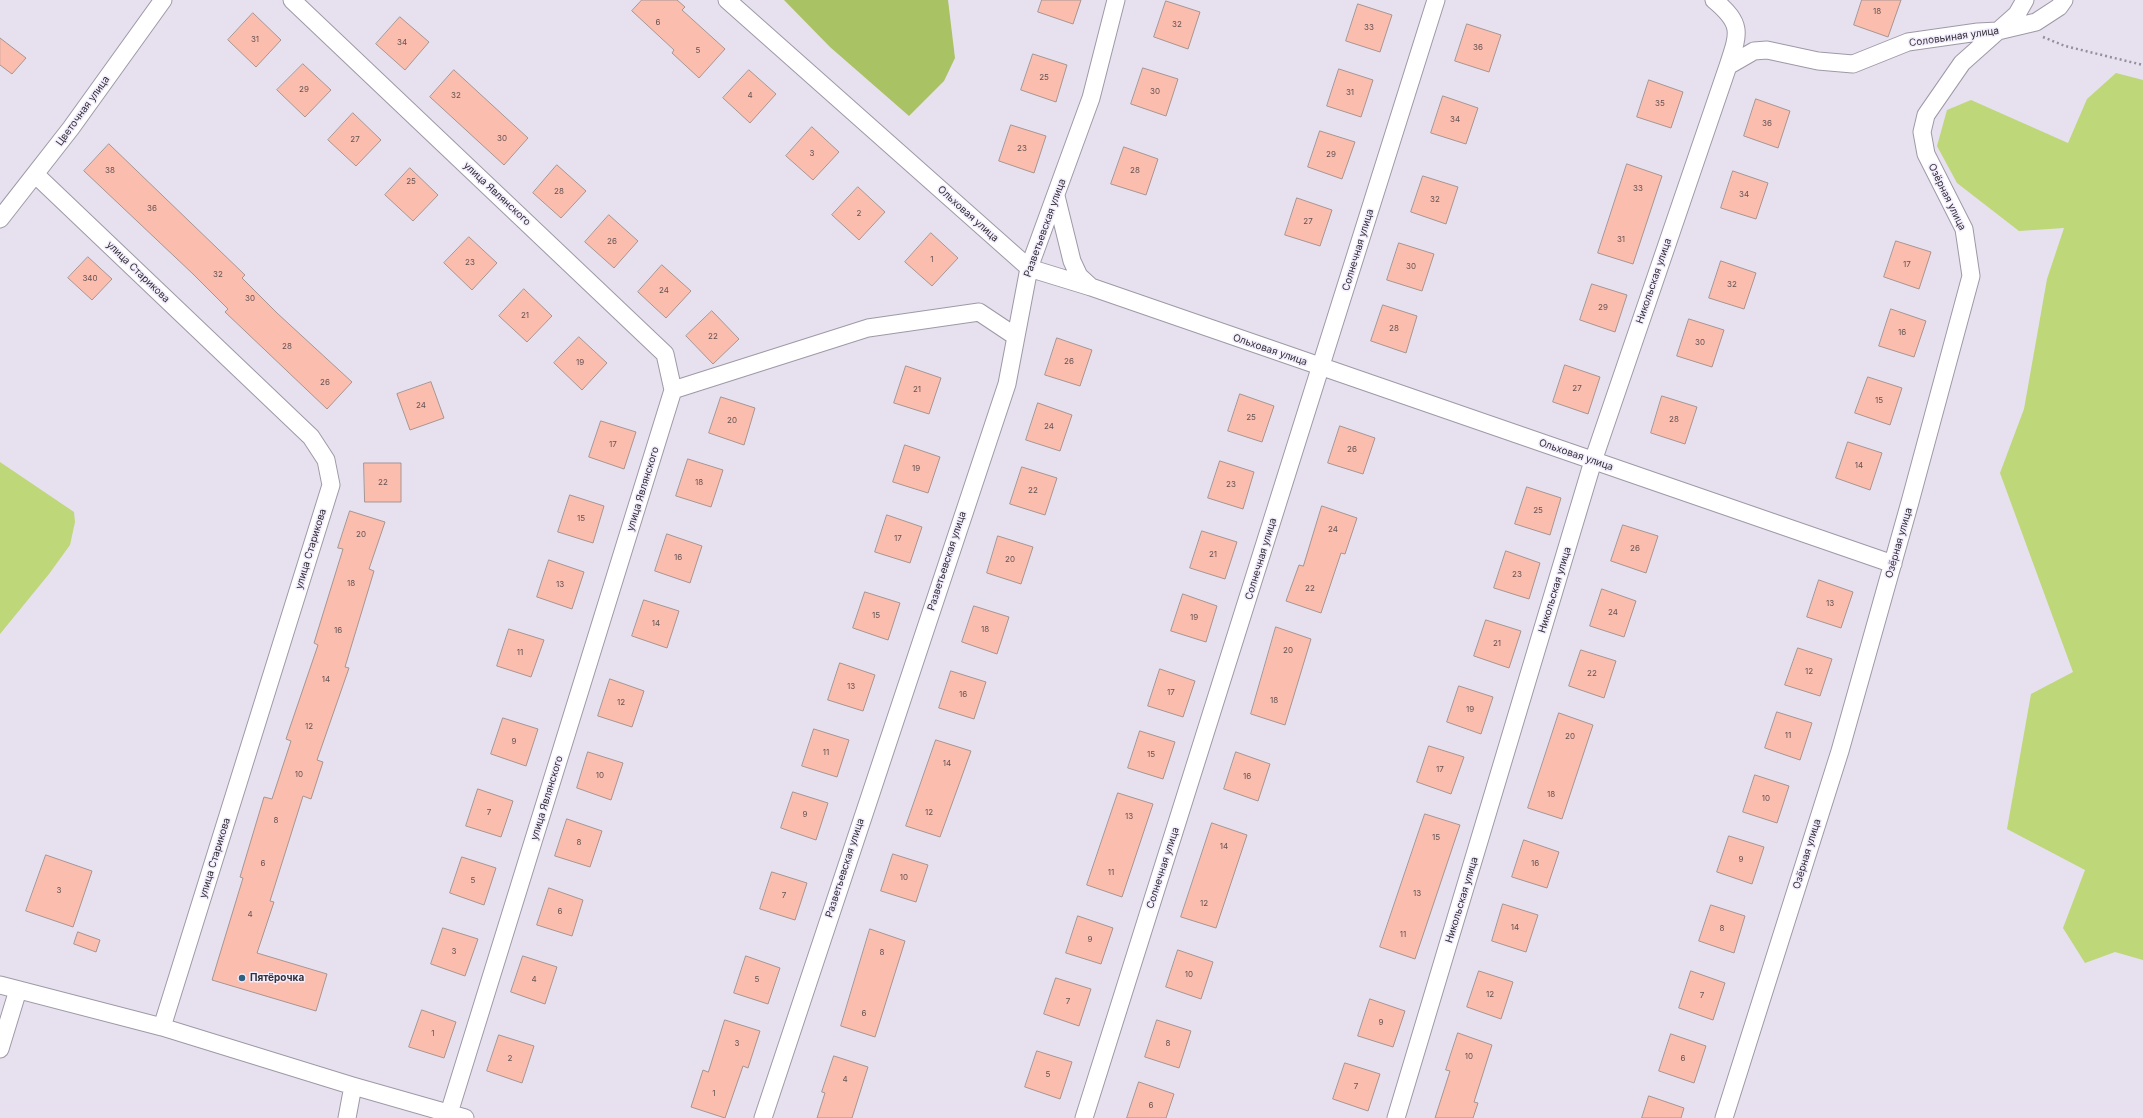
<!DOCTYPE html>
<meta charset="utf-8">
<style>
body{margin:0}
canvas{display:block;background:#e6e0ef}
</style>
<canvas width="2143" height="1118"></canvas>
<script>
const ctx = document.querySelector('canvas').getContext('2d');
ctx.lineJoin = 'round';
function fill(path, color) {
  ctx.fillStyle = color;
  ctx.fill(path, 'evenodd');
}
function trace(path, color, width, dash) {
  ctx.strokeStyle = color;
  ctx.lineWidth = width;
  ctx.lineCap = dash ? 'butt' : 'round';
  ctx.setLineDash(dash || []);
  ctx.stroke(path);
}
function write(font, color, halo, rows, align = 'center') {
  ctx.font = font + ' Inter,sans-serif';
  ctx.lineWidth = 3;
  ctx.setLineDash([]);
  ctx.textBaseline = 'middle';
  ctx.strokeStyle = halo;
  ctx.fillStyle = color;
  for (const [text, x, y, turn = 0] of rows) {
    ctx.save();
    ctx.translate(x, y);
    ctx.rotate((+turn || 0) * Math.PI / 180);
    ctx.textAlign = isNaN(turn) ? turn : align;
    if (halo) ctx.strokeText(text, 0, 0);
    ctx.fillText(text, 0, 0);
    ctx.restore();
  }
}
fill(new Path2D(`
 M2116 73 2143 80V960L2115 952 2085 963 2063 928 2085 870 2007 829 2031 694 2073 672 2000 473 2024 409 2047 279 2064 228 2019 231 1957 183 1937 146 1947 110 1971 100 2068 143 2087 99Z
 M0 462 74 512 75 522 70 545 49 574 0 634Z`), '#bdd779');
fill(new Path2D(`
 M784 0H948L955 58 944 81 909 116 830 47Z`), '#a9c263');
const building = new Path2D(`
 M642 0H677L685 7 682 10 725 49 699 78 672 53 674 50 632 11Z
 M1042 0H1081L1073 24 1038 12Z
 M1862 0H1901L1888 37 1854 25Z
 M1166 1 1200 12 1188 49 1154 37Z
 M1358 4 1392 15 1380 52 1346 41Z
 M253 13 281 40 256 67 228 40Z
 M400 17 429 42 405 70 376 44Z
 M1467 24 1501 35 1489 72 1455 61Z
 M0 38 26 58 12 74 0 65Z
 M1033 54 1067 65 1056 102 1021 90Z
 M303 64 331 90 305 117 277 90Z
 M1143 68 1178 79 1166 116 1131 104Z
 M1339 69 1373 80 1361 117 1327 106Z
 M454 70 528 138 504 165 430 97Z
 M749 70 776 94 750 123 723 98Z
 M1649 80 1683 92 1671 128 1637 117Z
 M1443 96 1478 108 1466 144 1431 133Z
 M1756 99 1790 111 1778 148 1744 136Z
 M353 113 381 140 356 166 328 140Z
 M1011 125 1046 136 1034 173 999 161Z
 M812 127 839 152 813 180 786 156Z
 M1320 131 1355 142 1342 179 1308 167Z
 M109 144 245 275 242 278 277 313 352 382 327 409 225 312 228 309 193 274 84 171Z
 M1124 147 1158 159 1146 195 1111 184Z
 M1627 164 1662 176 1633 264 1598 253Z
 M557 165 586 191 561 218 533 193Z
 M410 168 438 195 413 221 385 195Z
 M1733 171 1768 183 1756 219 1721 208Z
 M1423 176 1458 187 1446 224 1411 212Z
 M858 187 885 212 859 240 832 215Z
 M1297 198 1332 210 1320 246 1285 235Z
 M609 215 638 241 614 268 585 242Z
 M931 233 958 258 932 286 905 262Z
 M469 237 497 263 472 290 444 263Z
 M1896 241 1931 252 1919 289 1884 277Z
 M1399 243 1434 254 1422 291 1387 280Z
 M88 257 112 279 92 300 68 278Z
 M1721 261 1756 273 1744 309 1709 298Z
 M662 265 691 291 666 318 638 292Z
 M1592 284 1627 295 1615 332 1580 320Z
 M524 289 552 316 527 342 499 316Z
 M1383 305 1417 316 1406 353 1371 341Z
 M1891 309 1926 321 1914 357 1879 346Z
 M712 311 739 339 713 364 686 336Z
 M1689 319 1724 330 1712 367 1677 356Z
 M579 337 607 363 582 390 554 363Z
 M1057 338 1092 350 1080 386 1045 375Z
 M1565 365 1600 377 1588 414 1553 402Z
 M906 366 941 378 929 414 894 403Z
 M1868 377 1902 388 1890 425 1855 413Z
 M431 382 444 418 410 430 397 394Z
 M1240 394 1274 406 1262 442 1228 431Z
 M1662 396 1697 407 1685 444 1651 433Z
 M721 397 755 408 744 445 709 433Z
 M1038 403 1072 415 1060 451 1026 440Z
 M601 421 636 432 624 469 589 457Z
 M1340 426 1375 438 1363 474 1328 463Z
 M1848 442 1882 453 1870 490 1836 478Z
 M905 445 940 457 928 493 893 482Z
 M688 459 723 470 711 507 676 496Z
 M1220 461 1254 472 1243 509 1208 498Z
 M364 463H401V502H365Z
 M1022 467 1057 478 1045 515 1010 504Z
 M1527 487 1561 498 1550 535 1515 524Z
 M570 495 604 506 593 543 558 532Z
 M1322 506 1357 518 1345 554 1341 553 1321 613 1286 601 1299 565 1303 566Z
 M350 511 385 522 369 569 374 571 345 667 349 668 317 760 323 762 311 799 303 796 270 901 274 902 257 953 327 974 316 1011 212 980 243 878 240 877 264 797 272 799 291 741 286 739 318 645 314 643 343 549 338 548Z
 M887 515 922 527 910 563 875 552Z
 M1623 525 1658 536 1646 573 1611 561Z
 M1202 531 1237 542 1225 579 1190 568Z
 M667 534 702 546 690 583 655 571Z
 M998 536 1033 547 1021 584 987 573Z
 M1506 551 1540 563 1529 599 1494 588Z
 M549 560 584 572 572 609 537 597Z
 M1819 580 1853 592 1841 628 1807 617Z
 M1602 589 1636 601 1624 637 1590 626Z
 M865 592 900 603 888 640 853 628Z
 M1183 594 1217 606 1206 642 1171 631Z
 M644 600 679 611 667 648 632 636Z
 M974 606 1009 617 997 654 962 642Z
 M1486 620 1521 631 1509 668 1474 656Z
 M1276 627 1311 639 1285 725 1251 714Z
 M509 629 544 640 531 677 497 666Z
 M1798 648 1832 659 1820 696 1785 685Z
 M1581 650 1616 661 1604 698 1569 686Z
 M840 663 875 675 863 711 828 700Z
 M1160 669 1195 681 1183 717 1148 706Z
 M951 671 986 682 974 719 939 708Z
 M610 679 644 691 632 727 598 716Z
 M1459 686 1493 697 1481 734 1447 722Z
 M1777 712 1812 723 1800 760 1765 748Z
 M1559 713 1593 725 1562 819 1528 808Z
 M503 718 538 729 526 766 491 754Z
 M814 729 849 740 837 777 802 766Z
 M1140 731 1175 742 1163 779 1128 768Z
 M936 740 971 751 940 837 906 826Z
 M1429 746 1464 757 1451 794 1417 782Z
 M588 752 623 763 611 800 577 788Z
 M1236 752 1270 764 1258 801 1224 789Z
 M1755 775 1789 786 1777 823 1743 812Z
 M478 789 513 801 501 837 466 826Z
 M793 792 828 803 816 840 781 828Z
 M1118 793 1153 804 1122 897 1087 885Z
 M1425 814 1460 825 1415 959 1380 947Z
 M567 819 602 831 590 867 555 856Z
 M1212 823 1247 835 1216 928 1181 917Z
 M1729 836 1764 847 1752 884 1717 872Z
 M1524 840 1559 852 1547 888 1512 877Z
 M893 854 928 865 916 902 881 891Z
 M46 855 92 871 73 927 26 911Z
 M462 857 496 868 484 905 450 893Z
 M772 872 807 883 795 920 760 909Z
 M549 888 583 900 572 936 537 925Z
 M1503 904 1538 915 1526 952 1492 941Z
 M1711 905 1745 916 1734 953 1699 941Z
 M1078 916 1113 928 1101 964 1066 953Z
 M443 928 478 939 465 976 431 964Z
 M870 929 905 941 875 1037 841 1026Z
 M78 932 100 940 96 952 74 944Z
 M1178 950 1213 962 1201 999 1166 987Z
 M523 956 557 967 545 1004 511 992Z
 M746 956 780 968 768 1004 734 993Z
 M1479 971 1513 982 1501 1019 1467 1007Z
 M1691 971 1725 983 1713 1020 1679 1008Z
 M1056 978 1091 989 1079 1026 1044 1014Z
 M1370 999 1405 1011 1393 1047 1358 1036Z
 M422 1010 456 1022 444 1058 409 1047Z
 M725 1020 760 1031 748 1068 743 1066 725 1118 691 1107 703 1070 708 1072Z
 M1157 1020 1191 1031 1179 1068 1145 1057Z
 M1458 1033 1492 1045 1474 1102 1478 1103 1473 1118H1435L1450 1071 1446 1070Z
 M1671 1034 1706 1046 1694 1083 1659 1071Z
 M499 1035 534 1046 522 1083 487 1071Z
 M1037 1051 1072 1062 1060 1099 1025 1087Z
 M834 1056 868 1067 852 1118H817L825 1093 822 1092Z
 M1345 1063 1380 1074 1368 1111 1333 1099Z
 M1139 1082 1174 1094 1166 1118H1127Z
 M1649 1096 1684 1108 1681 1118H1642Z`);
fill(building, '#fbbdae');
trace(building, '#a79591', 1);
const minor = new Path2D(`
 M292 0 665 354 673 390 449 1113
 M727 0 1029 268 1091 287 1893 564
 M1714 0C1743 24 1739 33 1728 66L1754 51 1767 50 1818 61 1853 64 1908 42 1978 32 1998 31 2036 22 2059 7 2064 0
 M36 175 311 437 326 460 331 485 162 1027
 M1056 196 1072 261 1079 276 1091 287
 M0 219 71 128 163 0
 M673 390 868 328 979 312 1015 336
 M0 985 162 1027 353 1086 465 1118
 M0 1049 18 990
 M347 1118 353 1086
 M763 1118 1007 384 1029 268 1091 98 1116 0
 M1084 1118 1436 0
 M1396 1118 1593 461 1728 66
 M1724 1118 1840 751 1910 502 1971 276 1964 229 1926 154 1922 132 1926 115 1962 63 2017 14 2025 0`);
trace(minor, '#9f99a7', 19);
trace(new Path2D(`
 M2043 37 2065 46 2143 65`), '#94909b', 2.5, [2, 3]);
trace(minor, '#fff', 17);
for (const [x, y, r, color] of [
 [242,978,4,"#316180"]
]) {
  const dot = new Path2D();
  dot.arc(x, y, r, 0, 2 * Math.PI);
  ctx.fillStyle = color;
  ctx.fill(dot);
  trace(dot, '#f3edfd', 1.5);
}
write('8px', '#655354', null, [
 ["18",1877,12],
 ["6",658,23],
 ["32",1177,25],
 ["33",1369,28],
 ["31",255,40],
 ["34",402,43],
 ["36",1478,48],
 ["5",698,51],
 ["25",1044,78],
 ["29",304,90],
 ["30",1155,92],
 ["31",1350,93],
 ["32",456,96],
 ["4",750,96],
 ["35",1660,104],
 ["34",1455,120],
 ["36",1767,124],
 ["30",502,139],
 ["27",355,140],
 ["23",1022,149],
 ["3",812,154],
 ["29",1331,155],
 ["38",110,171],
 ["28",1135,171],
 ["25",411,182],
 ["33",1638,189],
 ["28",559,192],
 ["34",1744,195],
 ["32",1435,200],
 ["36",152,209],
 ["2",859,214],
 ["27",1308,222],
 ["31",1621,240],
 ["26",612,242],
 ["1",932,260],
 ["23",470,263],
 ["17",1907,265],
 ["30",1411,267],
 ["32",218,275],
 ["340",90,279],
 ["32",1732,285],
 ["24",664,291],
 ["30",250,299],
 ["29",1603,308],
 ["21",525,316],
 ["28",1394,329],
 ["16",1902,333],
 ["22",713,337],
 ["30",1700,343],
 ["28",287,347],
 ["26",1069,362],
 ["19",580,363],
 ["26",325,383],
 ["27",1577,389],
 ["21",917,390],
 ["15",1879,401],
 ["24",421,406],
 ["25",1251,418],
 ["28",1674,420],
 ["20",732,421],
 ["24",1049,427],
 ["17",613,445],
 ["26",1352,450],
 ["14",1859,466],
 ["19",916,469],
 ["22",383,483],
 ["18",699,483],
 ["23",1231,485],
 ["22",1033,491],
 ["25",1538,511],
 ["15",581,519],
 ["24",1333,530],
 ["20",361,535],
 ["17",898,539],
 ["26",1635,549],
 ["21",1213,555],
 ["16",678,558],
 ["20",1010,560],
 ["23",1517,575],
 ["18",351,584],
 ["13",560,585],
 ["22",1310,589],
 ["13",1830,604],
 ["24",1613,613],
 ["15",876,616],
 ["19",1194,618],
 ["14",656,624],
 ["18",985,630],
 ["16",338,631],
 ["21",1497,644],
 ["20",1288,651],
 ["11",520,653],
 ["12",1809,672],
 ["22",1592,674],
 ["14",326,680],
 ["13",851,687],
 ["17",1171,693],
 ["16",963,695],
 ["18",1274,701],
 ["12",621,703],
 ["19",1470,710],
 ["12",309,727],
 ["11",1788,736],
 ["20",1570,737],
 ["9",514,742],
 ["11",826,753],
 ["15",1151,755],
 ["14",947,764],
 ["17",1440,770],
 ["10",299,775],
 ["10",600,776],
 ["16",1247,777],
 ["18",1551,795],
 ["10",1766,799],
 ["7",489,813],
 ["12",929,813],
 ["9",805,815],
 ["13",1129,817],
 ["8",276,821],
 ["15",1436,838],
 ["8",579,843],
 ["14",1224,847],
 ["9",1741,860],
 ["6",263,864],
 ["16",1535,864],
 ["11",1111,873],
 ["10",904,878],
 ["5",473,881],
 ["3",59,891],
 ["13",1417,894],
 ["7",784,896],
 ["12",1204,904],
 ["6",560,912],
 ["4",250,915],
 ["14",1515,928],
 ["8",1722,929],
 ["11",1403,935],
 ["9",1090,940],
 ["3",454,952],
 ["8",882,953],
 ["10",1189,975],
 ["4",534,980],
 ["5",757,980],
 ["12",1490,995],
 ["7",1702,996],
 ["7",1068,1002],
 ["6",864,1014],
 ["9",1381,1023],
 ["1",433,1034],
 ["3",737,1044],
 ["8",1168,1044],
 ["10",1469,1057],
 ["2",510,1059],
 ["6",1683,1059],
 ["5",1048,1075],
 ["4",845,1080],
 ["7",1356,1087],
 ["1",714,1094],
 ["6",1151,1106]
]);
write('10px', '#333036', '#f3edfd', [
 ["Соловьиная улица",1954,37,-8],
 ["Цветочная улица",83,111,-54],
 ["улица Являнского",497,194,43],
 ["Озёрная улица",1947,197,64],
 ["Ольховая улица",968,214,42],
 ["Разветьевская улица",1045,228,-70],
 ["Солнечная улица",1358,250,-73],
 ["улица Старикова",138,272,44],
 ["Никольская улица",1654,281,-71],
 ["Ольховая улица",1270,350,19],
 ["Ольховая улица",1576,455,19],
 ["улица Являнского",643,489,-73],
 ["Озёрная улица",1899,543,-74],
 ["улица Старикова",311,549,-73],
 ["Солнечная улица",1261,559,-73],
 ["Разветьевская улица",947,561,-72],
 ["Никольская улица",1555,590,-73],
 ["улица Являнского",547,798,-73],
 ["Озёрная улица",1807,854,-73],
 ["улица Старикова",215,858,-73],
 ["Разветьевская улица",845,868,-72],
 ["Солнечная улица",1163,868,-72],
 ["Никольская улица",1462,900,-73]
]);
write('bold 10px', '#333036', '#f3edfd', [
 ["Пятёрочка",250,978]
], 'left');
</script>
